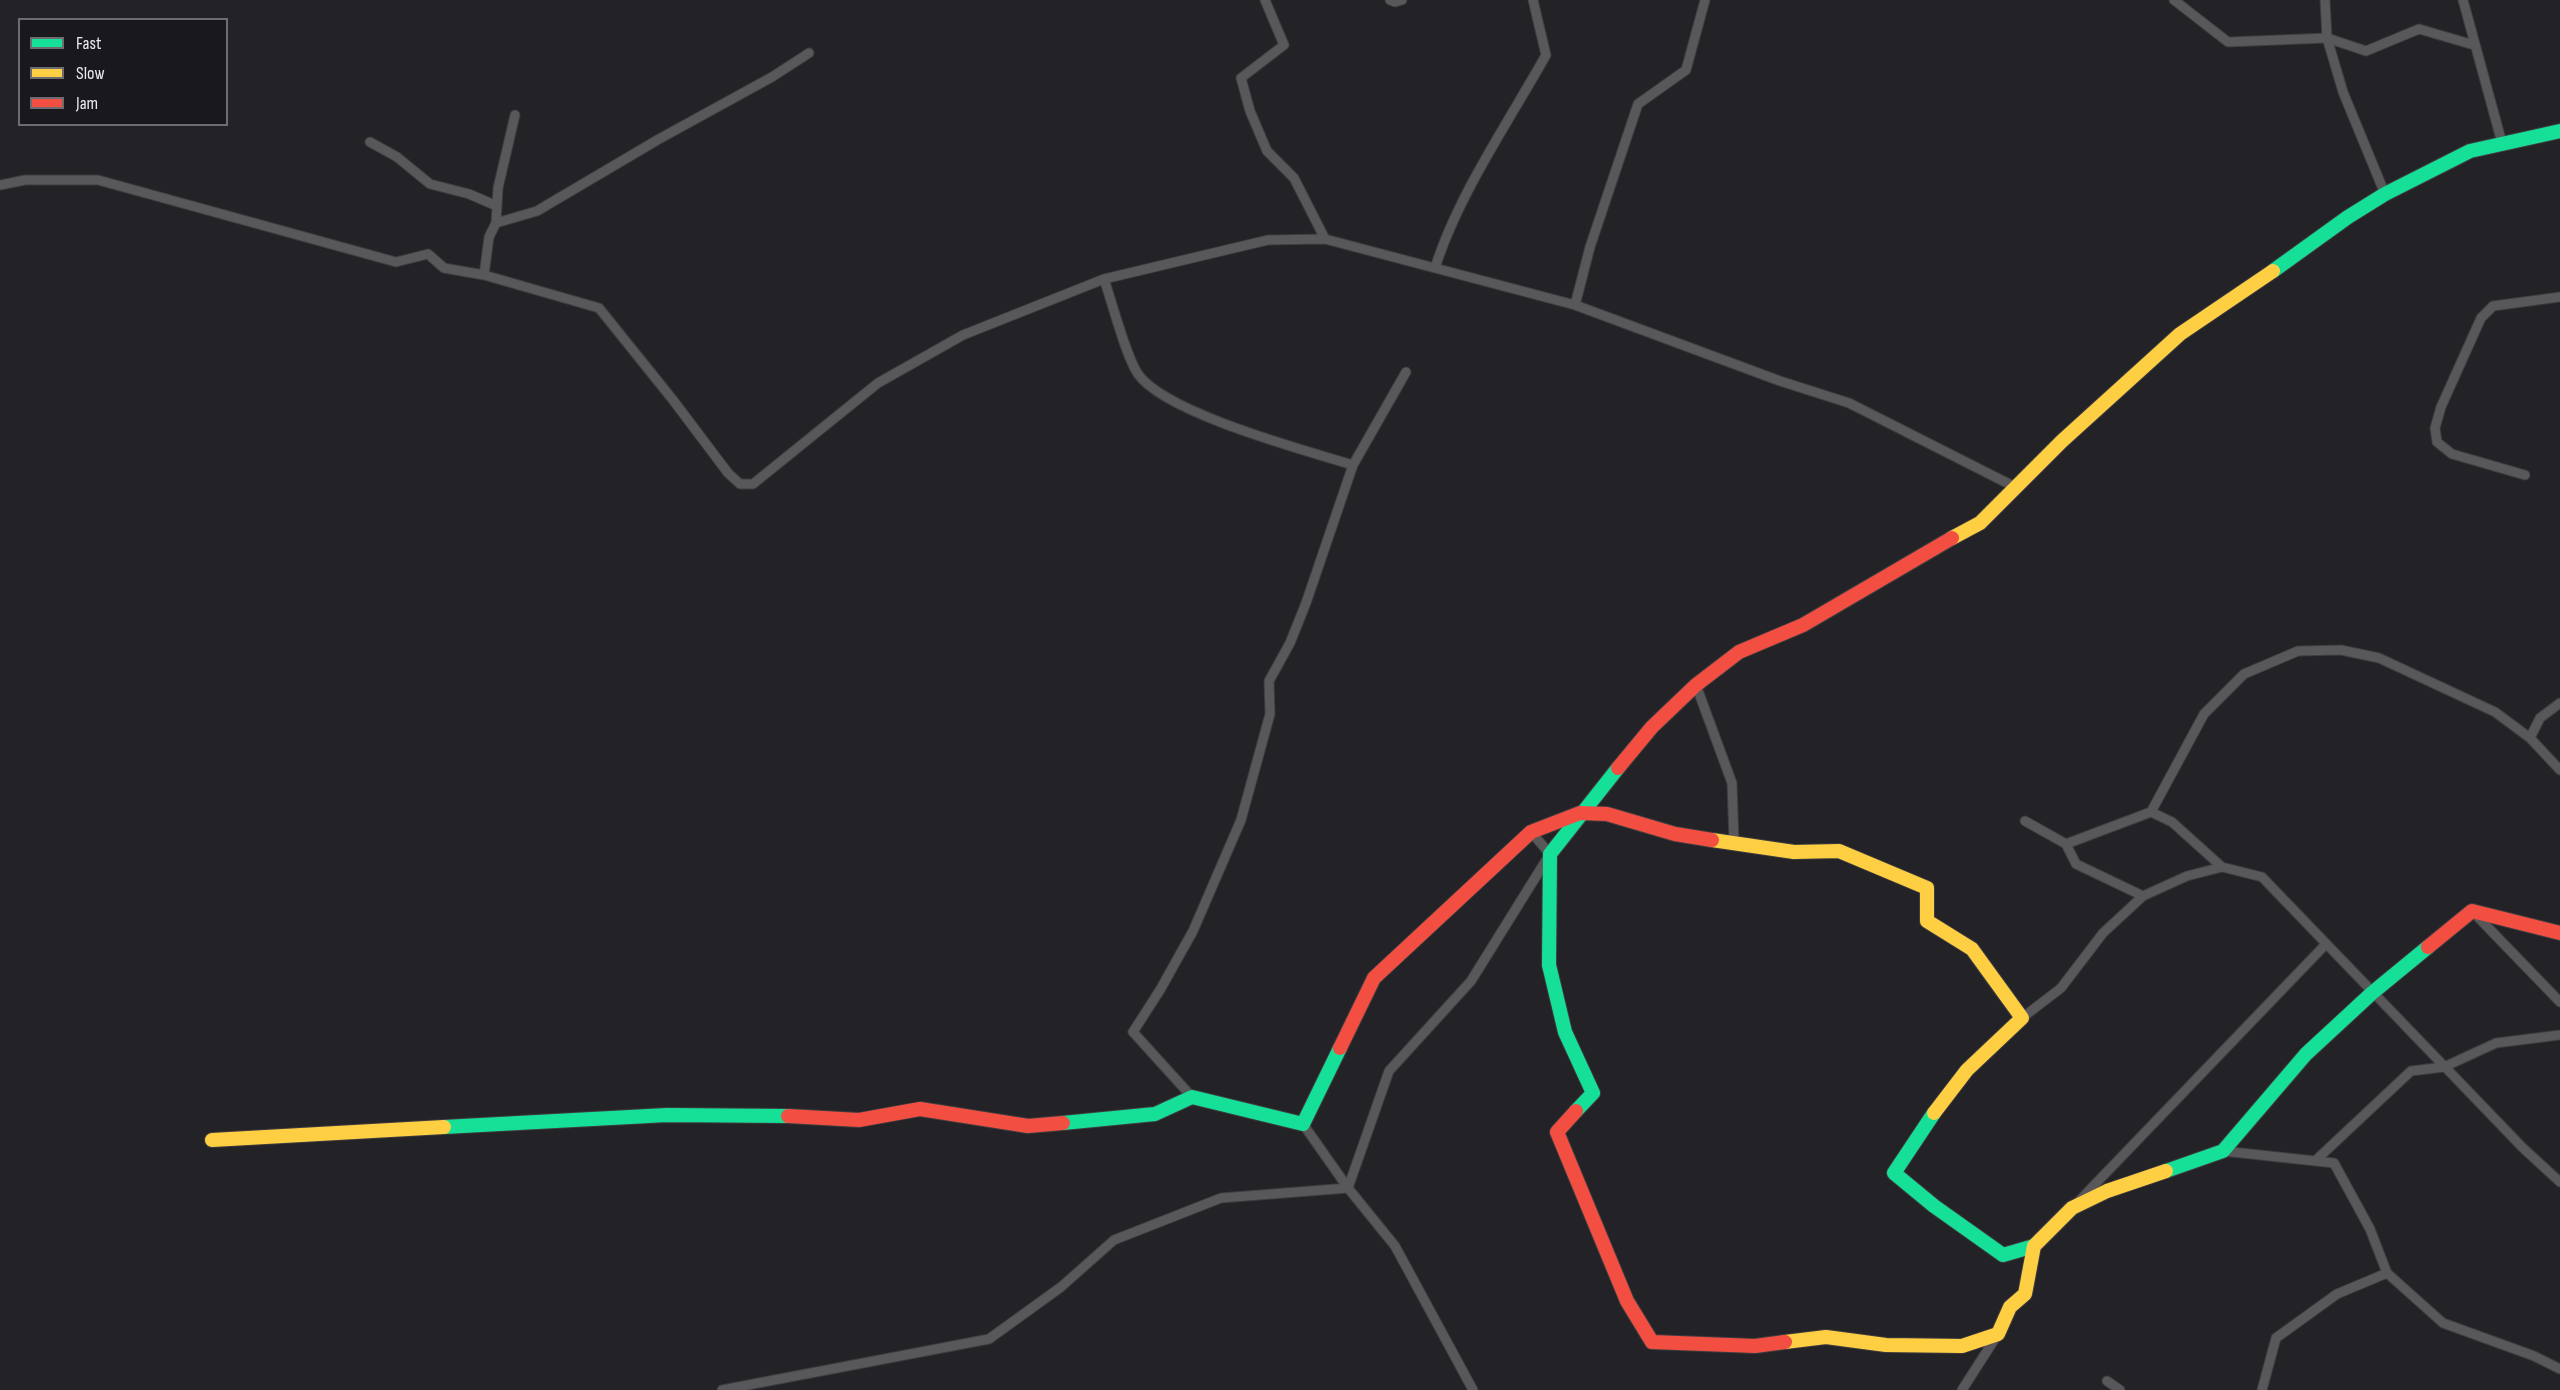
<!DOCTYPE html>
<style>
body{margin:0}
#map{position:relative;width:2560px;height:1390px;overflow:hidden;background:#232226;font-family:"Sofia Sans Condensed",sans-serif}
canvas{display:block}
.legend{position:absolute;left:18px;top:18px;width:210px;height:108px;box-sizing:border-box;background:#19181d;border:2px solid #6d6c70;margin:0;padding:8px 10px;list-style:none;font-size:18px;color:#eae9ed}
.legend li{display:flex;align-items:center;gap:12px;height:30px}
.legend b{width:30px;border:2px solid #6d6c70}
</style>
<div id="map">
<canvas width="2560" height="1390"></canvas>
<ul class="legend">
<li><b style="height:8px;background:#16e098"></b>Fast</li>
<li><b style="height:8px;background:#ffcf43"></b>Slow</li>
<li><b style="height:8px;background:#f24e42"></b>Jam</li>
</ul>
</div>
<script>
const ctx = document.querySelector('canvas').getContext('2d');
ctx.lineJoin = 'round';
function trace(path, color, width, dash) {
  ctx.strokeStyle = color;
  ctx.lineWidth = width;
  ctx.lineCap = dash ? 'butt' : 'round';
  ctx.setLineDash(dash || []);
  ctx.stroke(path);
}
const street = new Path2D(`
 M1265 0 1284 45 1241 78 1250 111 1267 151 1294 178 1325 239
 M1390 0 1395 2 1402 0
 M1705 0 1686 70 1638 104 1590 247 1575 305 1780 381 1849 403 2017 488
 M2174 0 2228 42 2327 38 2366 51 2419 29 2474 45
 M2325 0 2327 38 2343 92 2385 194
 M2463 0 2502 143
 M370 142 397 157 430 184 469 194 497 206
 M0 185 25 180H98L396 262 428 254 444 268 484 275 599 308 673 400 728 473 740 484H753L878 383 963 335 1104 279 1268 240 1325 239 1575 305
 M496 223 537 211 659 139 772 77 809 53
 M1435 268C1458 195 1508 123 1546 55L1533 0
 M484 275 489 237 496 223 498 188 515 115
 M1104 279C1112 302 1126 357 1138 374 1165 413 1304 450 1353 465
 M2525 475 2452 454 2437 442 2435 428 2441 407 2481 318 2493 306 2560 297
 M1696 685 1732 783 1734 842
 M2530 738 2540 718 2560 703
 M2025 821 2066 844 2076 864 2143 896
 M2066 844 2151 812
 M2222 867 2172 822 2151 812 2204 714 2244 674 2298 651 2341 650 2379 658 2495 712 2530 738 2560 770
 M2473 912 2560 1002
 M2022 1018 2061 988 2103 933 2143 896 2187 876 2222 867 2262 877 2523 1148 2560 1182
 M1192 1097 1133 1032 1160 990 1193 931 1241 820 1270 714 1269 681 1290 643 1306 603 1353 465 1406 372
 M1303 1124 1348 1188 1395 1246 1473 1390
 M2223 1151 2334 1163 2370 1229 2387 1273 2443 1323 2534 1356 2560 1369
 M2315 1161 2411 1071 2444 1067 2496 1043 2560 1035
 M2078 1202 2326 944
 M2107 1381 2120 1390
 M722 1390 989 1339 1061 1287 1114 1240 1221 1198 1348 1188 1389 1071 1471 981 1550 854 1531 832
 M1962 1390 1998 1334
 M2262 1390 2276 1338 2337 1294 2387 1273`);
const fast = new Path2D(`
 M2273 271 2348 217 2385 194 2470 151 2560 131
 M1576 1111 1593 1093 1565 1032 1549 965 1550 854 1618 768
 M1934 1113 1894 1173 1934 1206 2003 1255 2034 1246
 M1063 1123 1155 1114 1192 1097 1303 1124 1340 1048
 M444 1127 667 1115 788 1116
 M2166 1171 2223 1151 2306 1054 2372 993 2428 947`);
const slow = new Path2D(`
 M1952 538 1980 523 2062 441 2180 334 2273 271
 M1712 840 1794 852 1839 851 1927 888V921L1972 949 2022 1018 1967 1070 1934 1113
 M212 1140 444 1127
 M1785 1342 1826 1337 1886 1345 1962 1346 1998 1334 2010 1307 2025 1294 2034 1246 2072 1208 2107 1191 2166 1171`);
const jam = new Path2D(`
 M1618 768 1652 727 1696 685 1739 652 1803 625 1952 538
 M2428 947 2472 911 2560 933
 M1340 1048 1374 978 1531 832 1580 813 1607 814 1675 834 1712 840
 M1576 1111 1557 1132 1627 1301 1652 1342 1755 1346 1785 1342
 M788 1116 859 1120 920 1109 1028 1126 1063 1123`);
trace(street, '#3d3c3f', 11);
trace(fast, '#3d3c3f', 16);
trace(slow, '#3d3c3f', 16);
trace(jam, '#3d3c3f', 16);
trace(street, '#58575a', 9);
trace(fast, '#16e098', 14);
trace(slow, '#ffcf43', 14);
trace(jam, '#f24e42', 14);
</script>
